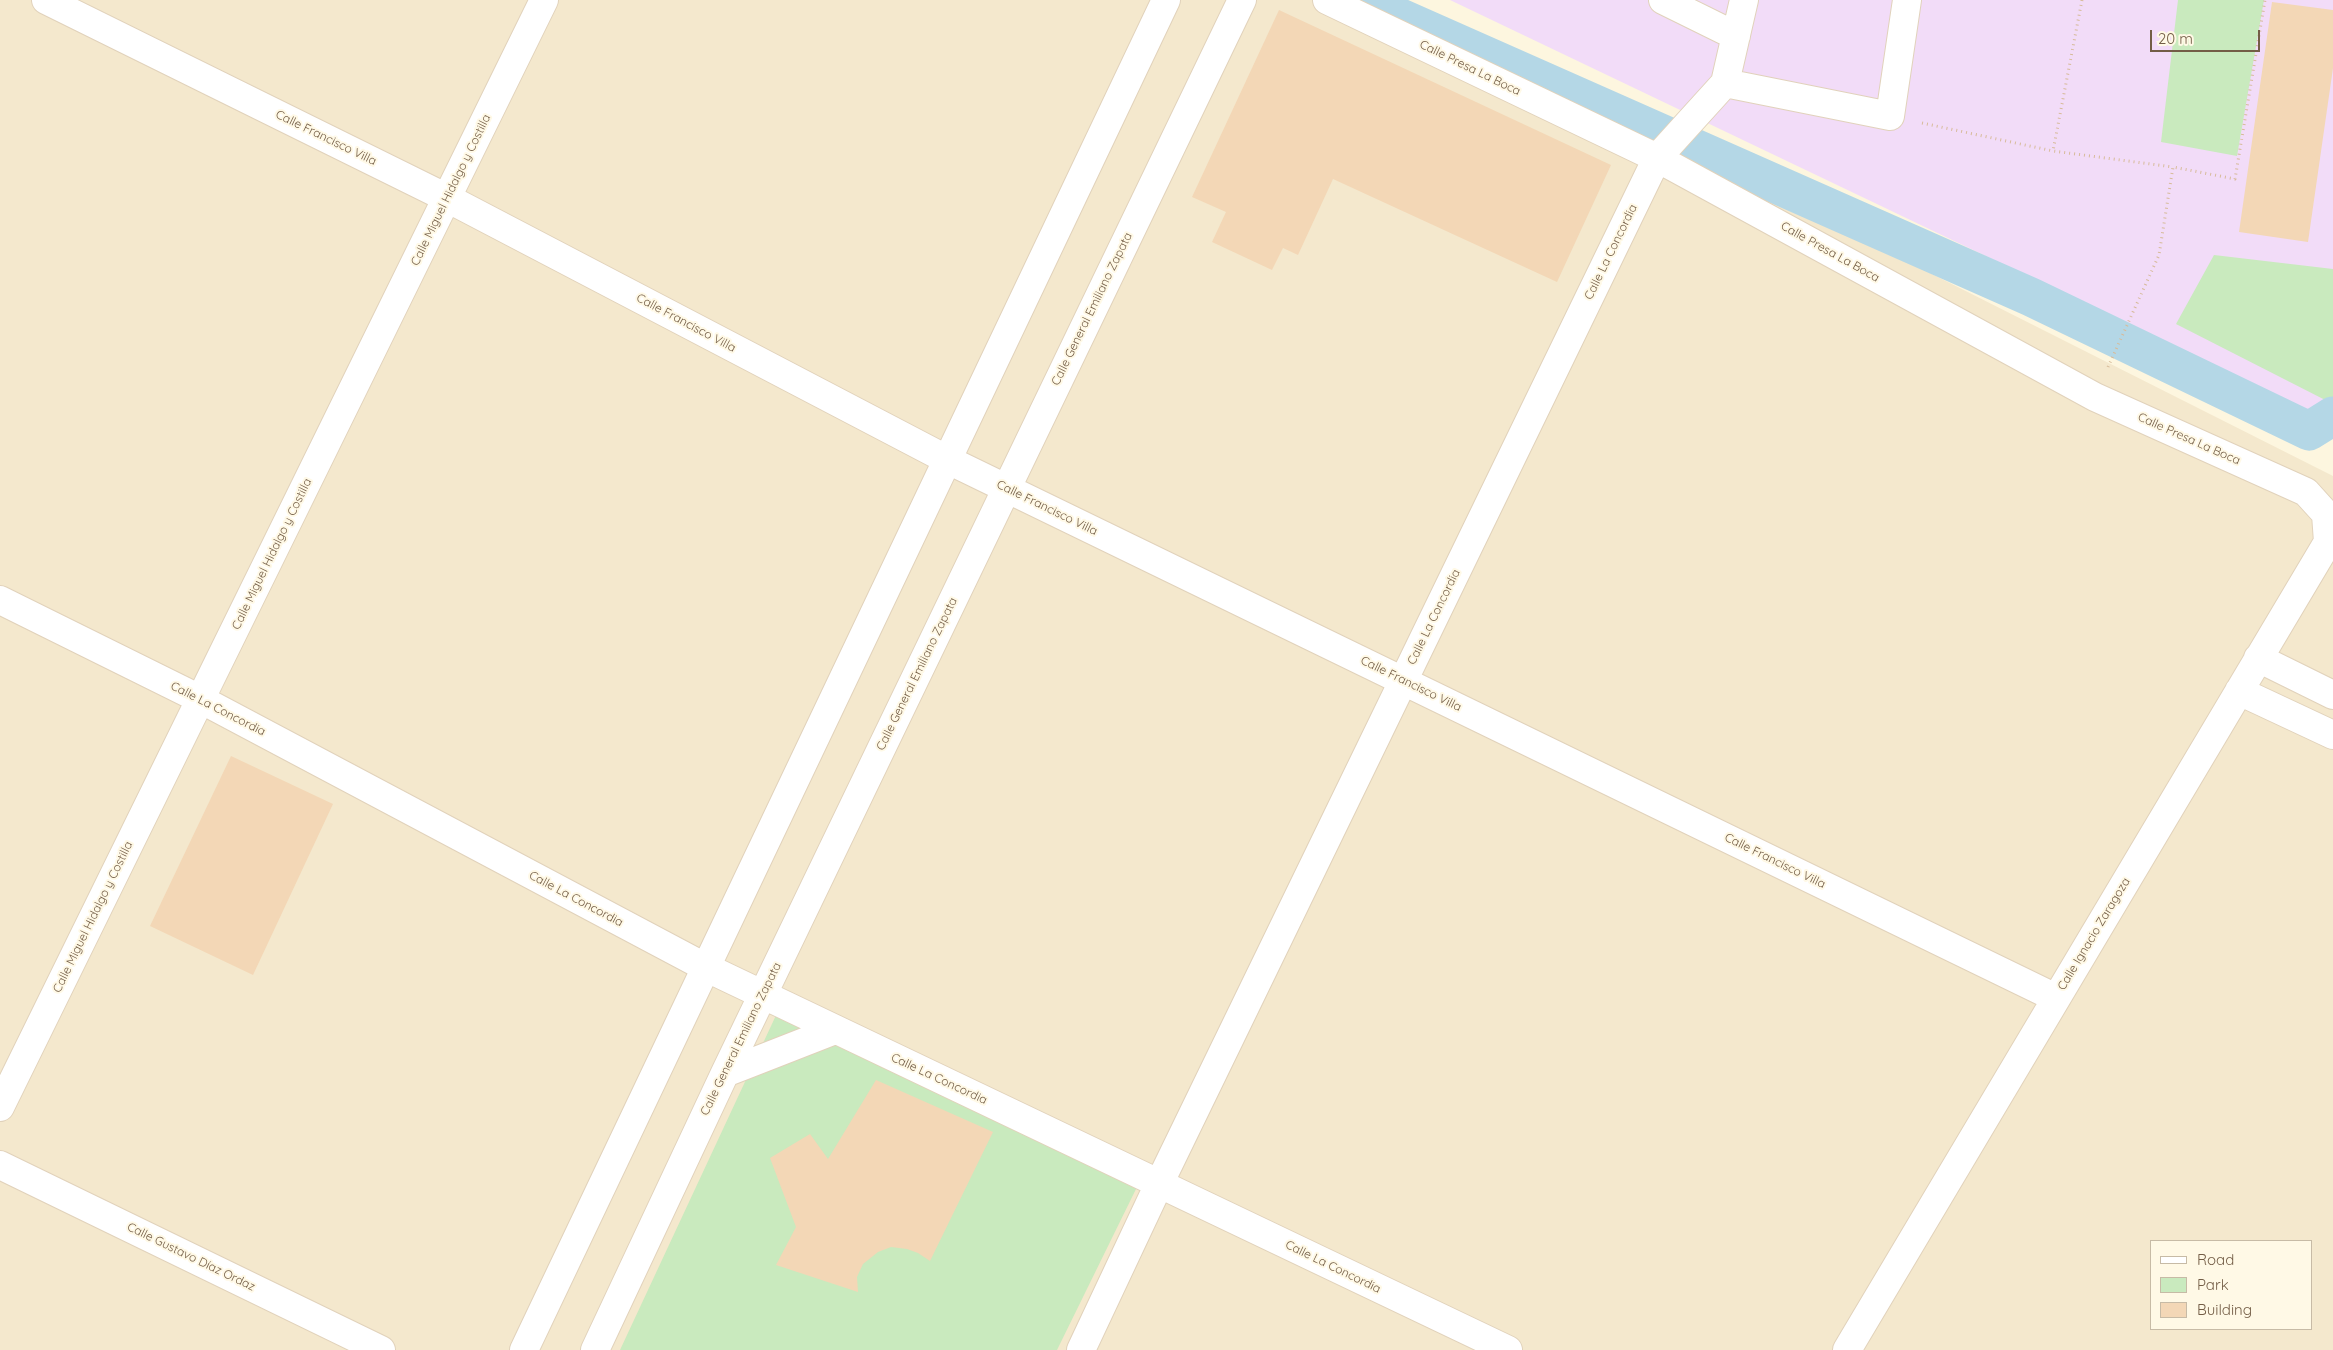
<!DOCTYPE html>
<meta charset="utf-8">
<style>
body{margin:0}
#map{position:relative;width:2333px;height:1350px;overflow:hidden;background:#fdf6df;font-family:Quicksand,sans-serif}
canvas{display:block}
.legend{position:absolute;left:2150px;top:1240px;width:162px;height:90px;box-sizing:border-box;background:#fff9e6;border:1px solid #c7bba6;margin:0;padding:6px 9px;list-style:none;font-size:15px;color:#735d46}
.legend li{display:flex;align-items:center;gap:10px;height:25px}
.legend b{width:25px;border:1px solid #c7bba6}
.scale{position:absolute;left:2150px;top:30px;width:110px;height:22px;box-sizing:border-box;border:2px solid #735d46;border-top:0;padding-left:6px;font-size:15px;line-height:18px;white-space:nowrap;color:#735d46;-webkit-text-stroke:4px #fff9e6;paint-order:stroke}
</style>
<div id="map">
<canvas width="2333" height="1350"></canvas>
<ul class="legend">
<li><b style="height:6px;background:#fff"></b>Road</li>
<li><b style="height:14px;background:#c9eabe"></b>Park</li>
<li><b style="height:14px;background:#f3d7b6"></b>Building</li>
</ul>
<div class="scale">20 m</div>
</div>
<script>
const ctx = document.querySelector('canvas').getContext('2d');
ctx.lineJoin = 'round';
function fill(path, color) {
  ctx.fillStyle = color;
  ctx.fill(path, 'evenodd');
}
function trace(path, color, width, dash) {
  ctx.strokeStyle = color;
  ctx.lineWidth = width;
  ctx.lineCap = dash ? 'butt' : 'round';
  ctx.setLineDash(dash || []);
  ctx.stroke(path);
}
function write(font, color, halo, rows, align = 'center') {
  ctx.font = font + ' Quicksand,sans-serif';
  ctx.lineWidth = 4;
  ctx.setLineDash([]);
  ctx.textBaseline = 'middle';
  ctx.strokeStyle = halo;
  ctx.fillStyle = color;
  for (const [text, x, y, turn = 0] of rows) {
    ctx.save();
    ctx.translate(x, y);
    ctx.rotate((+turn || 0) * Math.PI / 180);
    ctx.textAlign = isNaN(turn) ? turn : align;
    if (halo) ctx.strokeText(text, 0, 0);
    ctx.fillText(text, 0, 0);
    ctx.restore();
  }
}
fill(new Path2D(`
 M0 0H1388L2333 476V1350H0ZM2152 1241H2312V1329H2152Z`), '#f4e8cd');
fill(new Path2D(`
 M1450 0H2333V422Z`), '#f2dcf8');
fill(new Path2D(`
 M2178 0H2264L2237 156 2161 142Z
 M2214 255 2333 269V404L2176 324Z
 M778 1011 1137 1187 1057 1350H620Z`), '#c9eabe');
trace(new Path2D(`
 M1360 0 2031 297 2309 431 2333 416`), '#b4d7e6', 39);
fill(new Path2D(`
 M2272 2 2333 10V68L2308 242 2239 232Z
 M1279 10 1611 165 1557 282 1333 179 1298 255 1283 248 1272 270 1212 242 1226 212 1192 197Z
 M231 756 333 804 253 975 150 926Z
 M876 1080 993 1132 930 1261 918 1253 907 1249 891 1247 878 1252 863 1264 857 1277 858 1292 776 1265 796 1227 770 1158 810 1134 828 1159Z`), '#f3d7b6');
const minor = new Path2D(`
 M46 0 447 198 948 460 2056 998
 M1327 0 1657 158 2095 397 2306 492 2326 514 2328 542 1847 1350
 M1663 0 1736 36
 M1744 0 1725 83 1890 116 1907 0
 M0 600 200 699 705 967 1508 1350
 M2258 658 2333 695
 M2239 691 2333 735
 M725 1073 835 1030
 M0 1107 544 0
 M0 1165 381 1350
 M524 1350 1166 0
 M595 1350 725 1073 1242 0
 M1081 1350 1159 1184 1657 158 1725 83`);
trace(minor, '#e1d2bb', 30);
trace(new Path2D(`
 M2082 0 2053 151 2173 167
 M1922 123 2053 151
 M2108 367 2159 255 2173 167 2235 179 2265 0`), '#d7bb9a', 3, [1, 4]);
trace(minor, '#fff', 28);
write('12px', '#735d46', '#fff9e6', [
 ["Calle Presa La Boca",1470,68,26],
 ["Calle Francisco Villa",326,138,26],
 ["Calle Miguel Hidalgo y Costilla",451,190,-64],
 ["Calle La Concordia",1611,252,-64],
 ["Calle Presa La Boca",1830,252,29],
 ["Calle General Emiliano Zapata",1092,309,-64],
 ["Calle Francisco Villa",686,323,28],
 ["Calle Presa La Boca",2189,439,24],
 ["Calle Francisco Villa",1047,508,26],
 ["Calle Miguel Hidalgo y Costilla",272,554,-64],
 ["Calle La Concordia",1434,617,-64],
 ["Calle General Emiliano Zapata",917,674,-64],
 ["Calle Francisco Villa",1411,684,26],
 ["Calle La Concordia",218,709,27],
 ["Calle Francisco Villa",1775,861,26],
 ["Calle La Concordia",576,899,28],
 ["Calle Miguel Hidalgo y Costilla",93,917,-64],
 ["Calle Ignacio Zaragoza",2094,934,-59],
 ["Calle General Emiliano Zapata",741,1039,-64],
 ["Calle La Concordia",939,1079,25],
 ["Calle Gustavo Díaz Ordaz",191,1257,26],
 ["Calle La Concordia",1333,1267,26]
]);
</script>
